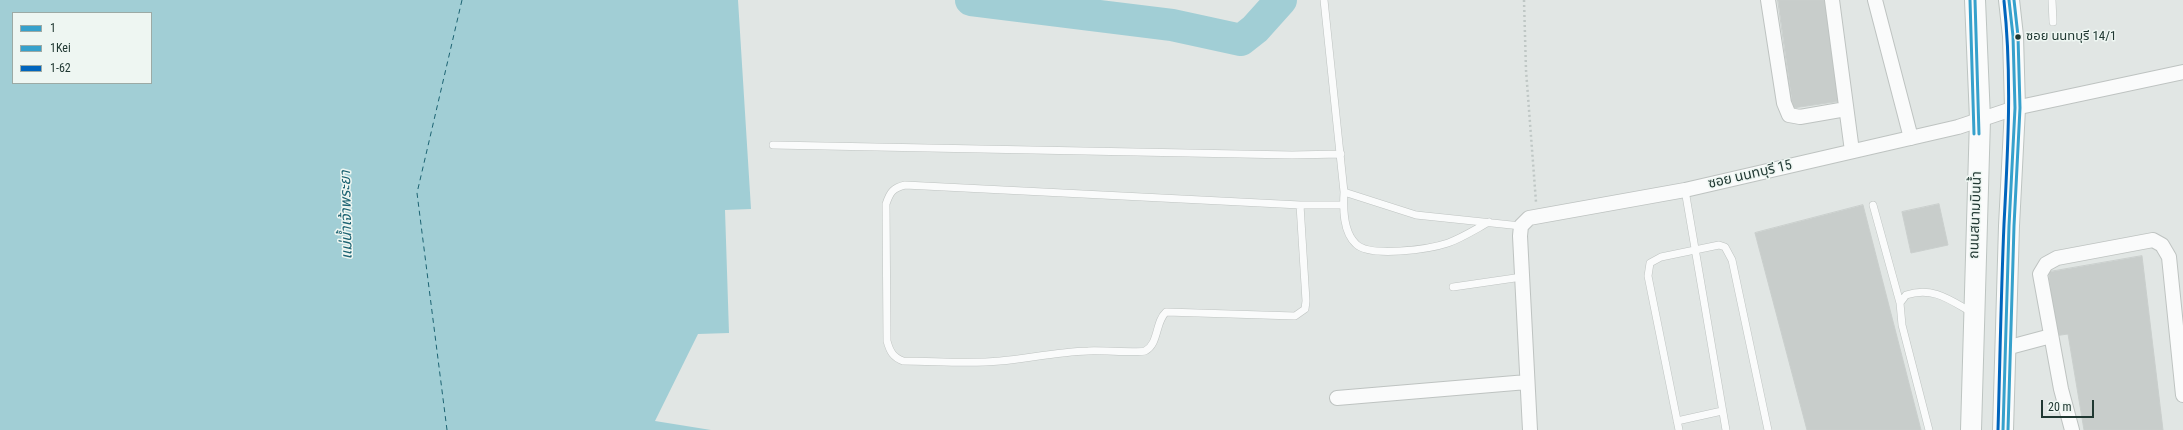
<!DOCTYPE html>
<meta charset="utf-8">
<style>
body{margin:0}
#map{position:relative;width:2183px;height:430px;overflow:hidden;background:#e1e6e4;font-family:"Roboto Condensed",sans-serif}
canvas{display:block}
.legend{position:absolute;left:12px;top:12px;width:140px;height:72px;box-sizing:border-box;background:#eef6f2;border:1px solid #9caaa5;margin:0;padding:5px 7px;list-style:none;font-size:12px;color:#203832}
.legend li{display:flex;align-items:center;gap:8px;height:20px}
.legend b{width:20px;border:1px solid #9caaa5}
.scale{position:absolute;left:2041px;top:400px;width:53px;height:18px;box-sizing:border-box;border:2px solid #203832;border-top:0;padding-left:5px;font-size:12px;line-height:14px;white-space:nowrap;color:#203832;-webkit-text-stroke:3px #eef6f2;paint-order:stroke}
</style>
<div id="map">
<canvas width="2183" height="430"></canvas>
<ul class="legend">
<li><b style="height:5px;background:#36a1cc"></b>1</li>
<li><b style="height:5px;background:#36a1cc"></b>1Kei</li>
<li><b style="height:5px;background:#0065bd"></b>1-62</li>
</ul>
<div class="scale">20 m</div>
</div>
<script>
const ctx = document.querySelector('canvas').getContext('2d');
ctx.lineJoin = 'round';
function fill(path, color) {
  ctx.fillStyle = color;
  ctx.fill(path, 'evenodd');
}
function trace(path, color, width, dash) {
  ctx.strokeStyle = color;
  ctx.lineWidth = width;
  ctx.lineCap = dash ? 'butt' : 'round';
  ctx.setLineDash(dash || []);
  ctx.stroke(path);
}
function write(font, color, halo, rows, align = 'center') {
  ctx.font = font + ' "Roboto Condensed","Noto Sans Thai",sans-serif';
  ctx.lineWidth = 3;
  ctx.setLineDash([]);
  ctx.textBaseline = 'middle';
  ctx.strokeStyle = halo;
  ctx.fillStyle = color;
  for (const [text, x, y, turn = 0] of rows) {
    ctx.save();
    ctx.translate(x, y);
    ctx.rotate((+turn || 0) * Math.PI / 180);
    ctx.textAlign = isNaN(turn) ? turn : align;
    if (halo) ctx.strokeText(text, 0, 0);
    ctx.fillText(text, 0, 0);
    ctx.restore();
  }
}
fill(new Path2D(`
 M0 0H738L751 209 725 210 729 333 698 334 655 421 711 430H0ZM13 13H151V83H13Z`), '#a1ced5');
trace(new Path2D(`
 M971 0 1172 25 1241 40 1255 29 1281 0`), '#a1ced5', 32);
trace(new Path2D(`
 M447 430 417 193 462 0`), '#1c6372', 1, [5, 4]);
const building = new Path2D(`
 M1778 0H1827L1841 101 1793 108Z
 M1939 204 1948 245 1911 253 1902 212Z
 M1863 205 1921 430H1807L1755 233Z
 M2142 256 2163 430H2084L2068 334 2054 336 2049 272Z`);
fill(building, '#c8cdcb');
trace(building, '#cacfcd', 1);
const service = new Path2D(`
 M1324 0 1344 192 1416 215 1521 226
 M2052 0 2053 22
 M773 145 1292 155 1341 154
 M1685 190 1726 430
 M1344 192C1343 209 1343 232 1356 244 1370 258 1430 249 1448 243 1462 238 1476 229 1489 222
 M1300 205 905 185C893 188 890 192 886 204L887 341C890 352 893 357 903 361 935 361 969 364 1000 361 1030 358 1058 352 1088 351 1097 350 1141 353 1145 351 1159 344 1155 322 1166 312L1295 316 1305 309 1306 301 1300 205H1343
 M1873 205 1900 303
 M1453 287 1522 277
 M1677 421 1722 411
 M1679 430 1648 276 1650 263 1661 257 1719 245 1725 247 1732 260 1768 430
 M1929 430 1902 325 1900 303 1906 295C1933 286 1950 300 1973 313`);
const minor = new Path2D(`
 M1768 0 1784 103 1789 115 1800 117 1846 109
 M1832 0 1852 151
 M1875 0 1911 138
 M2006 348 2051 336
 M1337 398 1527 382
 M1530 430 1520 236 1521 226 1529 218 1685 190 1958 127 2015 108 2183 72
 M2072 430 2061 389 2040 274 2046 264 2057 258 2153 240 2162 245 2169 257 2183 395`);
const secondary = new Path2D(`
 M1971 430 1980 119 1975 0
 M2003 430 2009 226 2015 108 2013 36 2009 0`);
trace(service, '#bec3c1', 8);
trace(minor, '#bec3c1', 16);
trace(secondary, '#bdc4c1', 22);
trace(new Path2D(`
 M1524 0 1526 70 1536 202`), '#bfc7c5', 2.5, [2, 3]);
trace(service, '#fafbfb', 7);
trace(minor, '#fafbfb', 14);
trace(secondary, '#fafbfb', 20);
trace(new Path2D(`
 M1975 0 1979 134
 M2003 430 2009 226 2015 108 2013 36 2009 0`), '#36a1cc', 3);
trace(new Path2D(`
 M1970 0 1974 134
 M2008 430 2014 226 2020 108 2018 36 2014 0`), '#36a1cc', 3);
trace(new Path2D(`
 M1998 430C2000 361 2001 293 2004 224 2008 149 2012 75 2004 1`), '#0065bd', 3);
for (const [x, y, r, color] of [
 [2018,37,3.5,"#203832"]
]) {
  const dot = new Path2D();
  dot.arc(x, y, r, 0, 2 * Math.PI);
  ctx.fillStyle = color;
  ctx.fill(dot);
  trace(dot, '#eef6f2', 1.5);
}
write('13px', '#203832', '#eef6f2', [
 ["ซอย นนทบุรี 14/1",2026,37]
], 'left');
write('14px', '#203832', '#eef6f2', [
 ["ซอย นนทบุรี 15",1750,175,-13],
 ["ถนนสนามบินน้ำ",1976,215,-88]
]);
write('italic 15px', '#1c6372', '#eef6f2', [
 ["แม่น้ำเจ้าพระยา",347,215,-91]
]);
</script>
